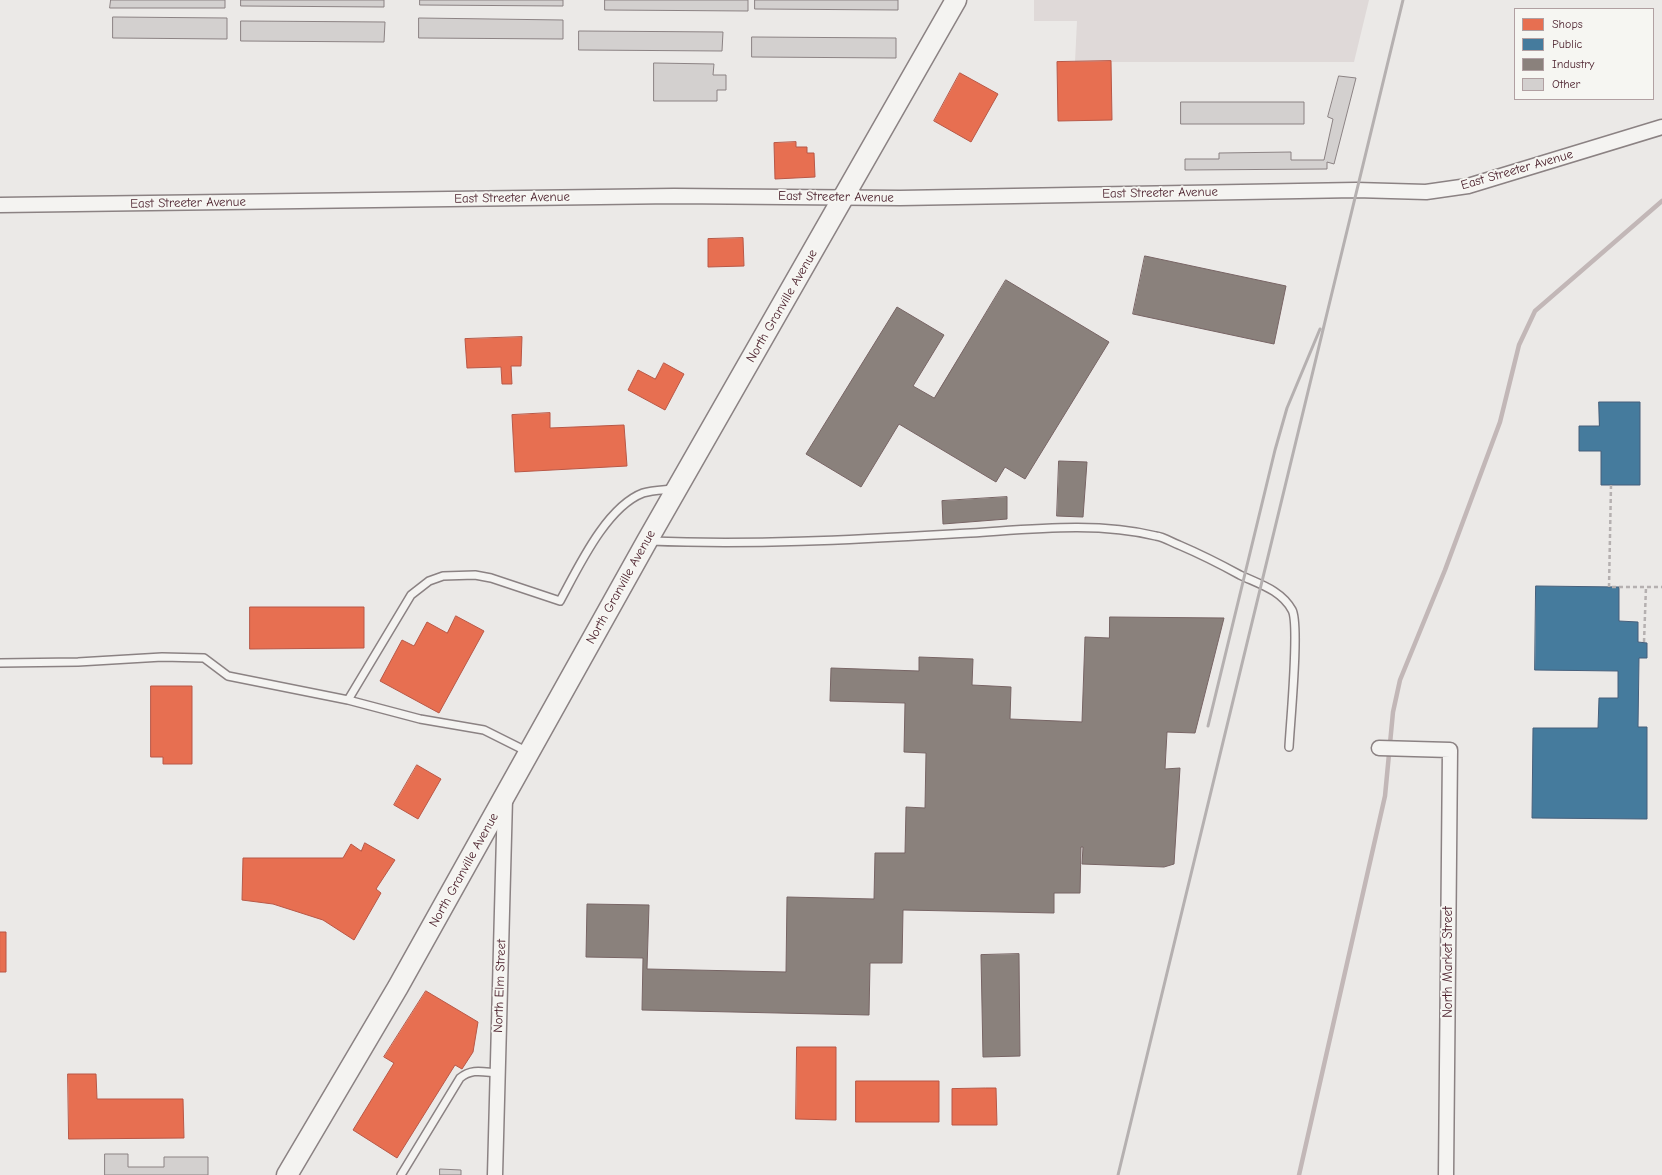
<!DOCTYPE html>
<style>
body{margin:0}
#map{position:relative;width:1662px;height:1175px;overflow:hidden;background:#ebe9e7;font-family:"Comic Neue",sans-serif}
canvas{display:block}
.legend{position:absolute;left:1514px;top:8px;width:140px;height:92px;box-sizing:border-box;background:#f6f6f2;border:1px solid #b1a0a2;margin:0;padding:5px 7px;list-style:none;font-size:12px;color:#4a1f2b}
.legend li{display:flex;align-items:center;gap:8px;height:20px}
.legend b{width:20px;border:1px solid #b1a0a2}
</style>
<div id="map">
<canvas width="1662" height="1175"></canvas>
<ul class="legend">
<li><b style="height:11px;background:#e76f51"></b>Shops</li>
<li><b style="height:11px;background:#457b9d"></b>Public</li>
<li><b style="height:11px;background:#8a817c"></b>Industry</li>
<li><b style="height:11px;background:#d3d0cf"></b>Other</li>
</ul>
</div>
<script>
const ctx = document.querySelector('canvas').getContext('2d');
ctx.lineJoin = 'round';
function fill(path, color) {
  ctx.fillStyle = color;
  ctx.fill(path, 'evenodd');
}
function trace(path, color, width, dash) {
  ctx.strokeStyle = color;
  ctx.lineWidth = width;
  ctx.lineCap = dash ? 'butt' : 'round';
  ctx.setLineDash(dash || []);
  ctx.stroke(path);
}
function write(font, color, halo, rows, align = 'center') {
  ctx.font = font + ' "Comic Neue",sans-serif';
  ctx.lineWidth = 4;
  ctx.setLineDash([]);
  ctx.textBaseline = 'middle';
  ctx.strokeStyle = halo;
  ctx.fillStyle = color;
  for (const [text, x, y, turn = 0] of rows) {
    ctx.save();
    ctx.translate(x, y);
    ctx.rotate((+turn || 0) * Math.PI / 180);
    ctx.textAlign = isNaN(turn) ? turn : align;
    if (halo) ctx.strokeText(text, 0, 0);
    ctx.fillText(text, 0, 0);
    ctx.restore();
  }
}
fill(new Path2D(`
 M1034 0H1369L1354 62H1075L1077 21H1034Z`), '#dfd9d8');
const shops = new Path2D(`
 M1111 61 1112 120 1058 121 1057 62Z
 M960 73 998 94 971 142 934 121Z
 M796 142V147H807V153H814L815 177 775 179 774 143Z
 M743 238 744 266 708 267V239Z
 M522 337 521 366H511L512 384H502L501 367 467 368 465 339Z
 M664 363 684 374 665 410 628 390 638 370 655 379Z
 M550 413V428L624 425 627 466 515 472 512 415Z
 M250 607H364V648L250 649Z
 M456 616 484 631 439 713 380 681 402 640 414 646 427 622 447 633Z
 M151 686H192V764H163V757H151Z
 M417 765 441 779 418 819 394 805Z
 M365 843 395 860 376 889 381 893 354 940 323 920 273 904 242 900 243 858H343L351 844 361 851Z
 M0 932H6V972H0Z
 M426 991 478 1022 473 1052 462 1069 455 1065 397 1158 353 1130 394 1063 384 1057Z
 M797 1047H836V1120L796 1119Z
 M68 1074H96L97 1099H183L184 1138 69 1139Z
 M856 1081H939V1122H856Z
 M986 1088H996L997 1125H952V1089Z`);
fill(shops, '#e76f51');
trace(shops, '#b85746', 1);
const public = new Path2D(`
 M1599 402H1640V485H1601V451H1579V426H1599Z
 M1536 586 1619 587V621L1638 622V642L1647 643V658H1639L1638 727H1647V819L1532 818 1533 728H1598L1599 698H1618V671L1535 670Z`);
fill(public, '#457b9d');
trace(public, '#465f7b', 1);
const industry = new Path2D(`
 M1145 256 1286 286 1274 344 1133 314Z
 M1006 280 1109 342 1025 479 1005 467 996 482 899 424 861 487 806 454 897 307 944 335 913 386 934 398Z
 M1059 461 1087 462 1083 517 1057 516Z
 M1007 497V519L943 524 942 501Z
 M1110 617 1224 618 1195 733 1167 732 1165 769 1180 768 1174 864 1164 867 1082 864 1083 847H1081L1080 893H1054V913L903 910 902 963H870L869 1015 642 1010 643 958 586 957 587 904 649 905 647 969 786 972 787 897 874 899 875 853H905L906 807 925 808 926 753 904 752 905 703 830 701 831 668 919 671V657L973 659 972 685 1011 687 1010 719 1082 722 1085 637 1109 638Z
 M1019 954 1020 1056 983 1057 981 955Z`);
fill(industry, '#8a817c');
trace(industry, '#776464', 1);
trace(new Path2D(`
 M1299 1175 1385 796 1393 712 1400 680 1445 570 1500 422 1519 345 1535 311 1662 201`), '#c2b7b7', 4.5);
const building = new Path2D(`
 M111 0H225V8H110Z
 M241 0H384V7L241 6Z
 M420 0H563V6L420 5Z
 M605 0H748V11L605 10Z
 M755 0H898V10L755 9Z
 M113 17 227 18V39L113 38Z
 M419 18 563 20V39L419 38Z
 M241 21 385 22 384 42 241 41Z
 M579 31 723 32 722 51 579 50Z
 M752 37 896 38V58L752 57Z
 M654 63 714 64 713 75H726V90H717V101H654Z
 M1339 76 1356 78 1334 164 1327 162V169L1185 170V159H1219V153L1291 152V160H1324L1333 119 1328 117Z
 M1181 102H1304V124H1181Z
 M105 1154H128V1167H164V1157H208V1175H105Z
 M440 1169 461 1170V1175H440Z`);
fill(building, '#d3d0cf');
trace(building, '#8b8283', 1);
const lane = new Path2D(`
 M650 541C750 545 851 540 952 534 1018 531 1091 520 1156 536 1164 537 1171 542 1179 545 1200 554 1220 564 1240 575 1259 584 1281 590 1292 610 1300 624 1290 725 1289 747
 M0 663 78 662 162 657 204 658 228 676 348 700 420 719 484 730 528 752
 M348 700 411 595 429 581 443 576 475 575 491 578 560 601C578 568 606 507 643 493 652 490 664 490 673 489
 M401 1175 460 1078C472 1068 483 1072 498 1073`);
const street = new Path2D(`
 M0 205 674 196 900 198 1356 190 1426 192 1468 186 1662 127
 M1379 748 1450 750 1446 1175
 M495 1175 505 798`);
const secondary = new Path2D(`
 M287 1175 398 987 647 541 956 0`);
trace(lane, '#8b8283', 10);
trace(street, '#8b8283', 17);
trace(secondary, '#8b8283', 23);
trace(new Path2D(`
 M1611 485 1609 587H1662
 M1644 642 1646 587`), '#b5b0b0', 2.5, [4, 3]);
trace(lane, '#f4f3f1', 7);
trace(street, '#f4f3f1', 14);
trace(secondary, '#f4f3f1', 20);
trace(new Path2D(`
 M1208 726 1275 450 1287 408 1320 329
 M1118 1175 1403 0`), '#b5b0b0', 3);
write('13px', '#4a1f2b', '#f6f6f2', [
 ["East Streeter Avenue",1517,170,-16],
 ["East Streeter Avenue",1160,193,-1],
 ["East Streeter Avenue",836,197,1],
 ["East Streeter Avenue",512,198,-1],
 ["East Streeter Avenue",188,203,-1],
 ["North Granville Avenue",782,306,-60],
 ["North Granville Avenue",621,587,-61],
 ["North Granville Avenue",464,870,-61],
 ["North Market Street",1448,962,-90],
 ["North Elm Street",500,986,-88]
]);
</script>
